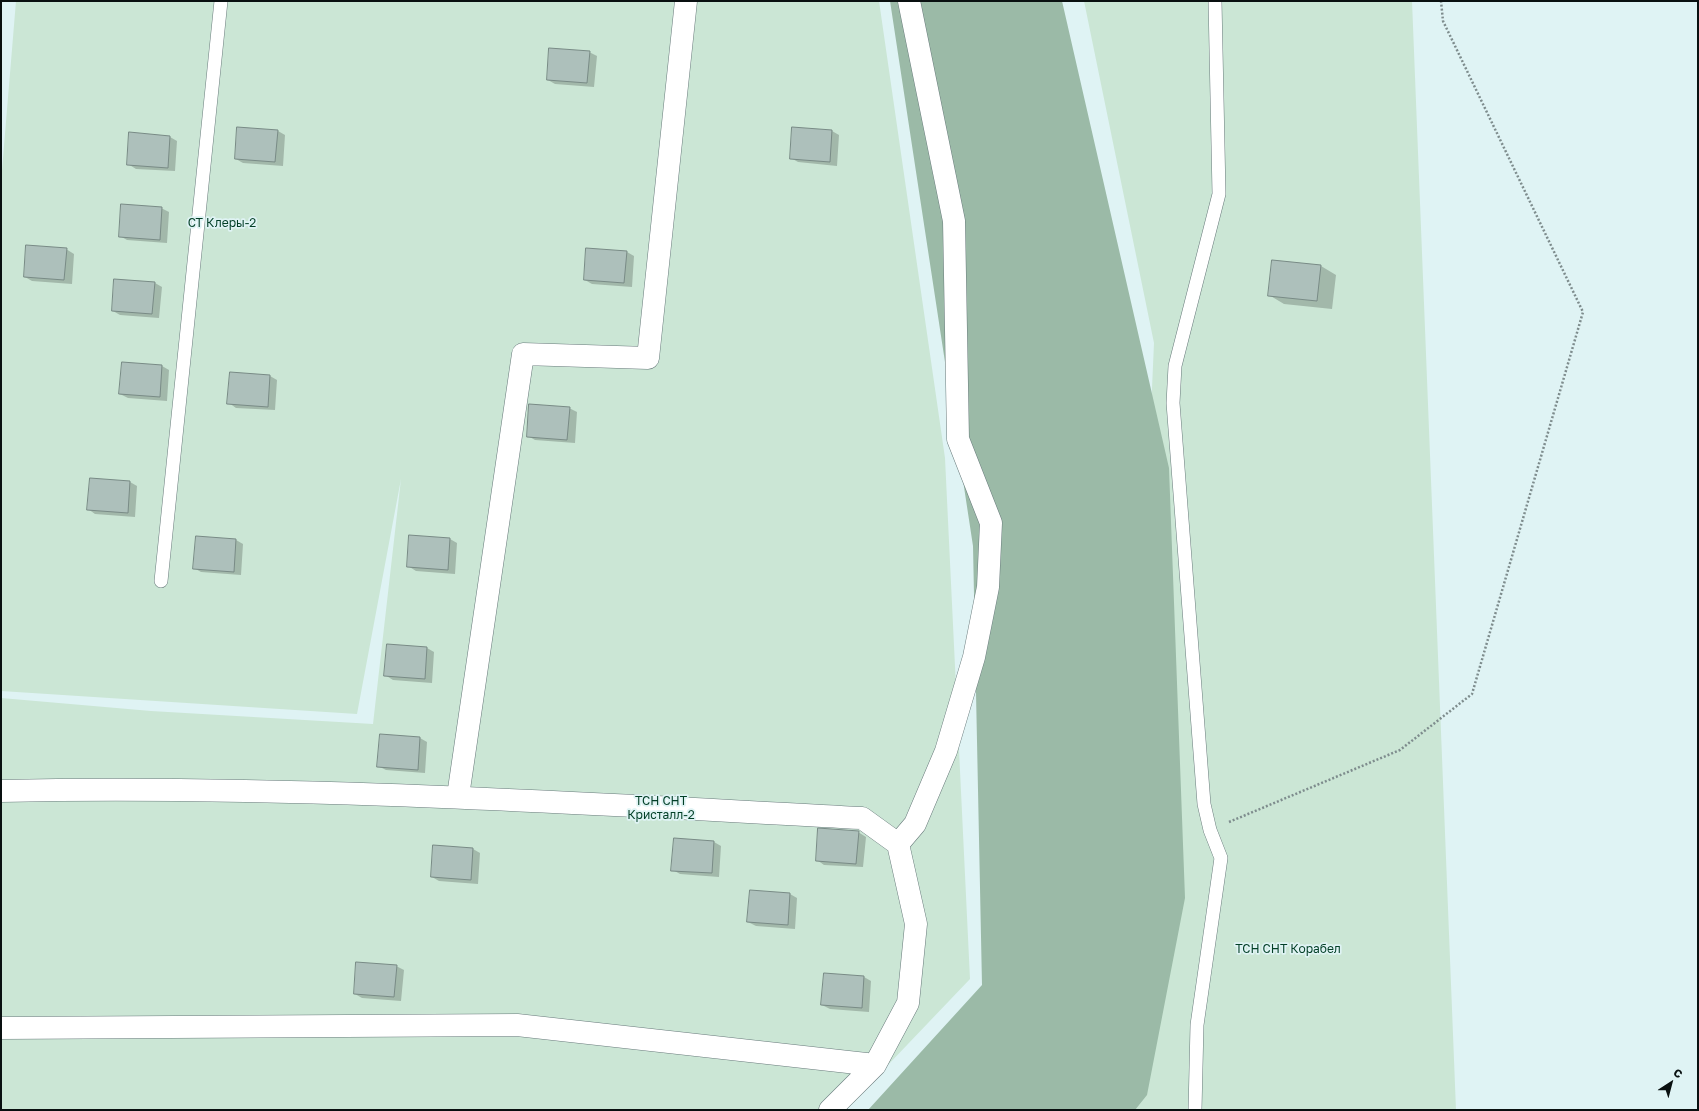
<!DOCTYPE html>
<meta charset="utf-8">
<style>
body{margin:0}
#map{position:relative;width:1699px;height:1111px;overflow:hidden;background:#dff3f4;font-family:"Golos Text",sans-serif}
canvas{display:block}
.frame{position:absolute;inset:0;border:2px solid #091010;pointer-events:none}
.north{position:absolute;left:1651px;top:1063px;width:40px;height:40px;-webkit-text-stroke:3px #dff3f4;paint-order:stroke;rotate:36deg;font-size:11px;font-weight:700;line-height:16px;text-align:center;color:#091010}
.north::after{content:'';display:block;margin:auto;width:14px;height:18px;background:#091010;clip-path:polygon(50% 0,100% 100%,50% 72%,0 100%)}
</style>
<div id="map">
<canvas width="1699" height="1111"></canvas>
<div class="frame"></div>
<div class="north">С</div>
</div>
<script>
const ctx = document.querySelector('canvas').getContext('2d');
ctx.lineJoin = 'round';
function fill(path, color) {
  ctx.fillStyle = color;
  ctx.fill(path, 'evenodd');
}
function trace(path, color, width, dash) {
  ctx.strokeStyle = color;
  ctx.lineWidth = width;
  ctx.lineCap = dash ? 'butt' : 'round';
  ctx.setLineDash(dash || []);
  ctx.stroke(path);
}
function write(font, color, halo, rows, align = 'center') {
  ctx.font = font + ' "Golos Text",sans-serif';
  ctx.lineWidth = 3.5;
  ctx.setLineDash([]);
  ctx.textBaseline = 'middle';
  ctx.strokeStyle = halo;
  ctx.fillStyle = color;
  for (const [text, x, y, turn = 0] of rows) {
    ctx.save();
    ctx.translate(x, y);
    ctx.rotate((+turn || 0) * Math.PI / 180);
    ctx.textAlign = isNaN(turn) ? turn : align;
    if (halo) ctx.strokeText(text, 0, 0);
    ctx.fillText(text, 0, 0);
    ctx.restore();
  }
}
fill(new Path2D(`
 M16 1H879L945 458 970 979 845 1110H1V698L151 711 373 724 401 479 357 714 1 691V182Z
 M1084 1H1412L1456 1110H1120L1154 343Z`), '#cbe6d5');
fill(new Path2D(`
 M890 1H1062L1169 468 1185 898 1147 1095 1135 1110H868L982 985 973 546Z`), '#9bbaa7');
fill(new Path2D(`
 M589 52 597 56 594 87 555 84 548 80Z
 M278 131 285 135 283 166 243 163 236 159Z
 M832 131 839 135 837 166 798 162 791 158Z
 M170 137 177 141 175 171 136 169 128 164Z
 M161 208 169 212 167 243 127 240 120 236Z
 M66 249 74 254 72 284 32 281 25 277Z
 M627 252 634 256 632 287 592 284 585 280Z
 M1321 266 1336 275 1332 309 1284 304 1269 295Z
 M155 283 162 287 159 318 120 315 113 311Z
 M123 363 162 366 169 370 167 401 128 398 120 394Z
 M270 376 277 380 275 410 236 408 229 403Z
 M569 408 577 412 575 443 535 440 528 436Z
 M130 482 137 486 135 517 95 514 88 509Z
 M450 539 457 543 455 574 416 571 408 566Z
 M236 540 243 544 241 575 201 572 194 568Z
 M427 648 434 652 432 683 393 680 385 675Z
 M420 738 427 742 425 773 386 770 378 766Z
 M858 832 866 837 863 867 824 865 817 860Z
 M675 839 714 842 721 846 719 877 680 874 673 870Z
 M434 846 473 849 480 853 478 884 439 881 432 877Z
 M751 891 790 894 797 898 795 929 756 926 748 922Z
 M396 966 404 970 401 1001 362 998 355 994Z
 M864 977 871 981 869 1012 830 1009 822 1005Z`), '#0003');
const building = new Path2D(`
 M549 48 590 51 587 83 547 80Z
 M237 127 278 130 275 162 235 159Z
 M792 127 832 130 830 162 790 159Z
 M129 132 170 136 168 168 127 165Z
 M121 204 162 207 160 240 119 237Z
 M26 245 67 248 64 280 24 277Z
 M586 248 627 251 624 283 584 280Z
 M1272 260 1321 265 1317 301 1268 296Z
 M114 279 155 282 152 314 112 311Z
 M122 362 162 365 160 397 119 394Z
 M230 372 270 375 268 407 227 404Z
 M529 404 570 407 567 440 527 437Z
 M90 478 130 481 128 513 87 510Z
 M409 535 450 538 448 570 407 567Z
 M196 536 236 539 234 572 193 569Z
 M387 644 427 647 425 679 384 676Z
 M380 734 420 737 418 770 377 767Z
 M818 828 859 831 856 864 816 861Z
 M674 838 714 841 712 873 671 871Z
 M433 845 473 848 471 880 431 877Z
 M750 890 790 893 788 925 747 922Z
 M356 962 397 965 394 997 354 994Z
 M824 973 864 976 862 1008 821 1005Z`);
fill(building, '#adc0bb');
trace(building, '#798b86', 1);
const service = new Path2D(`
 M161 581 221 1
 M1195 1110 1197 1025 1221 858 1210 830 1204 804 1173 403 1175 366 1219 194 1215 1`);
const minor = new Path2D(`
 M1 791C288 785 575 803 862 818L898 844 916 924 908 1003 875 1065 830 1110
 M458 796 523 354 648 358 686 1
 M898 844 915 824 946 751 974 657 988 587 991 523 958 439 954 221 909 1
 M1 1028 517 1025 875 1065`);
trace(service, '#697b7c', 14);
trace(minor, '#697b7c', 23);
trace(new Path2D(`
 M1229 822 1400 750 1472 694 1583 312 1443 21 1441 1`), '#7e8c8d', 2.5, [2, 2]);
trace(service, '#fff', 13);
trace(minor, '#fff', 22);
write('12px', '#023f26', '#dff3f4', [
 ["СТ Клеры-2",222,223],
 ["ТСН СНТ",661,801],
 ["Кристалл-2",661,815],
 ["ТСН СНТ Корабел",1288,949]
]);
</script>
